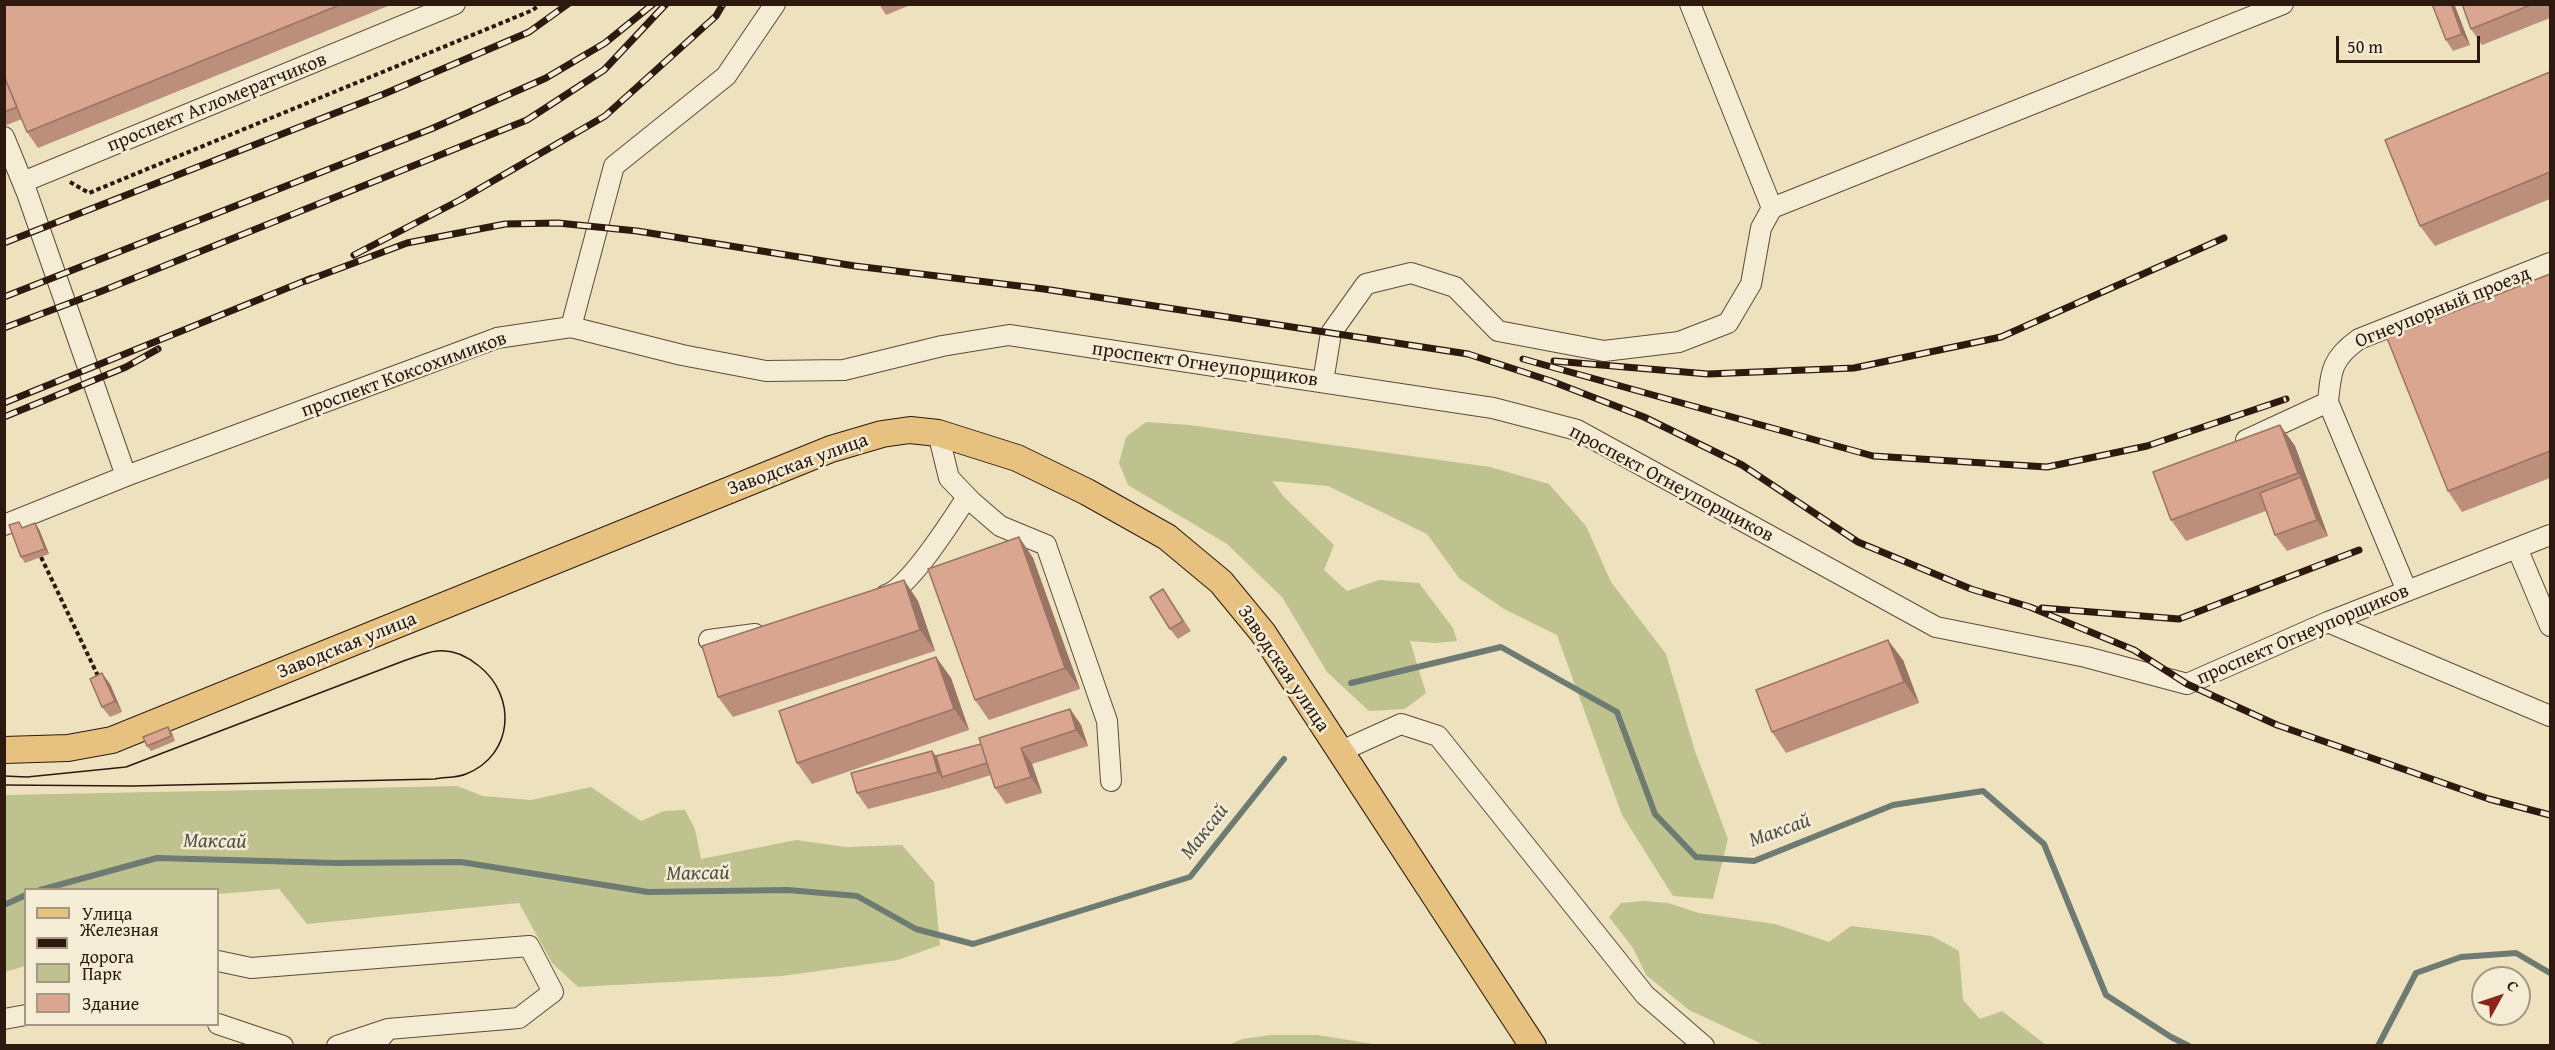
<!DOCTYPE html>
<meta charset="utf-8">
<style>
body{margin:0}
#map{position:relative;width:2555px;height:1050px;overflow:hidden;background:#eee2be;font-family:"Gentium Book Plus",serif}
canvas{display:block}
.frame{position:absolute;inset:0;border:6px solid #2d190e;pointer-events:none}
.legend{position:absolute;left:24px;top:888px;width:195px;height:138px;box-sizing:border-box;background:#f4ecd5;border:2px solid #a49885;margin:0;padding:8px 10px;list-style:none;font-size:18px;color:#2d190e}
.legend li{display:flex;align-items:center;gap:12px;height:30px}
.legend b{width:30px;border:2px solid #a49885}
.north{position:absolute;left:2471px;top:966px;width:60px;height:60px;box-sizing:border-box;background:#f4ecd5;border:2px solid #a49885;border-radius:50%;rotate:50deg;font-size:16px;font-weight:700;line-height:24px;text-align:center;color:#2d190e}
.north::after{content:'';display:block;margin:auto;width:21px;height:27px;background:#8f2418;clip-path:polygon(50% 0,100% 100%,50% 72%,0 100%)}
.scale{position:absolute;left:2336px;top:36px;width:144px;height:27px;box-sizing:border-box;border:3px solid #2d190e;border-top:0;padding-left:8px;font-size:18px;line-height:21px;white-space:nowrap;color:#2d190e;-webkit-text-stroke:4px #f4ecd5;paint-order:stroke}
</style>
<div id="map">
<canvas width="2555" height="1050"></canvas>
<div class="frame"></div>
<ul class="legend">
<li><b style="height:8px;background:#e7c17f"></b>Улица</li>
<li><b style="height:8px;background:#2d190e"></b>Железная дорога</li>
<li><b style="height:16px;background:#bec28e"></b>Парк</li>
<li><b style="height:16px;background:#daa690"></b>Здание</li>
</ul>
<div class="north">С</div>
<div class="scale">50 m</div>
</div>
<script>
const ctx = document.querySelector('canvas').getContext('2d');
ctx.lineJoin = 'round';
function fill(path, color) {
  ctx.fillStyle = color;
  ctx.fill(path, 'evenodd');
}
function trace(path, color, width, dash) {
  ctx.strokeStyle = color;
  ctx.lineWidth = width;
  ctx.lineCap = dash ? 'butt' : 'round';
  ctx.setLineDash(dash || []);
  ctx.stroke(path);
}
function write(font, color, halo, rows, align = 'center') {
  ctx.font = font + ' "Gentium Book Plus",serif';
  ctx.lineWidth = 5;
  ctx.setLineDash([]);
  ctx.textBaseline = 'middle';
  ctx.strokeStyle = halo;
  ctx.fillStyle = color;
  for (const [text, x, y, turn = 0] of rows) {
    ctx.save();
    ctx.translate(x, y);
    ctx.rotate((+turn || 0) * Math.PI / 180);
    ctx.textAlign = isNaN(turn) ? turn : align;
    if (halo) ctx.strokeText(text, 0, 0);
    ctx.fillText(text, 0, 0);
    ctx.restore();
  }
}
fill(new Path2D(`
 M1146 422 1189 425 1490 467 1549 484 1586 526 1611 582 1666 654 1695 751 1728 839 1713 899 1673 896 1622 815 1557 635 1504 609 1459 578 1427 534 1328 486 1272 481 1284 497 1334 545 1324 570 1347 591 1379 580 1419 583 1453 628 1457 641 1435 643 1410 641 1426 693 1405 709 1369 711 1327 672 1282 597 1227 544 1128 485 1119 463 1126 437Z
 M457 786 483 796 531 800 591 787 641 821 664 811 685 810 695 829 701 859 796 840 846 847 902 845 934 882 940 945 898 960 782 976 578 987 552 963 519 903 307 924 279 889 218 894V890H26L25 966 5 972V795Z
 M1643 901 1668 903 1699 913 1775 924 1829 942 1851 926 1932 936 1959 951 1963 1000 1980 1019 2002 1011 2046 1045H1764L1689 1010 1646 975 1633 948 1609 917 1621 903Z
 M1271 1035H1317L1380 1045H1229L1242 1039Z`), '#bec28e');
trace(new Path2D(`
 M1351 683 1501 647 1617 712 1655 814 1696 857 1754 861 1893 805 1983 791 2044 844 2106 995 2171 1037 2189 1046
 M40 890 157 858 336 863 461 862 648 892 788 890 857 896 916 929 973 944 1190 877 1284 759
 M4 905 26 895
 M2378 1046 2416 973 2461 957 2516 953 2550 973`), '#6e7b73', 6);
const minor = new Path2D(`
 M1690 4 1772 208
 M4 137 27 193 126 476
 M23 182 455 4
 M571 327 614 166 726 76 775 4
 M1323 382 1331 333 1366 284 1411 273 1455 287 1498 331 1604 351 1679 342 1728 323 1751 284 1761 228 1772 208 2283 4
 M938 433 949 478 971 501 1000 526 1046 545 1107 721 1111 781
 M2246 440 2328 402
 M4 525 126 476 497 338 571 327 682 355 766 371 844 370 942 346 1009 335 1493 408 1577 430 1936 627 2086 657 2187 684 2328 622 2550 535
 M2517 548 2550 626
 M2407 591 2328 402C2331 370 2332 358 2359 339L2550 263
 M886 595C910 587 952 520 967 497
 M2328 622 2550 716
 M709 640 755 634
 M1339 752 1401 724 1438 736 1645 995 1704 1046
 M218 961 251 968 529 946 553 992 519 1018 388 1029 374 1046
 M4 1019 26 1015
 M218 1024 283 1046
 M337 1046 388 1029`);
const major = new Path2D(`
 M4 750 68 748 112 740 831 449 882 434 910 430 938 433 1017 458 1087 492 1167 537 1221 582 1263 633 1533 1046`);
trace(minor, '#5d4b3a', 22);
trace(major, '#2d190e', 28);
trace(new Path2D(`
 M70 182 89 193 533 10 540 4
 M41 557 99 678`), '#2d190e', 4, [4.5, 3]);
trace(minor, '#f4ecd5', 20);
trace(major, '#e7c17f', 26);
trace(new Path2D(`
 M4 776 27 777 126 767 406 660C416 657 427 652 437 651 454 649 467 656 479 666 517 696 514 755 466 774 457 778 444 777 435 779L133 786 4 785`), '#2d190e', 1.5);
const rail = new Path2D(`
 M4 243 384 94 529 32 568 4
 M354 255 460 200 605 116 716 16 723 4
 M306 281 407 243 505 224 558 223 637 231 855 266 1044 289 1468 354 1551 381 1644 417 1742 465 1858 542 1971 589 2030 607 2134 650 2187 684 2277 725 2489 799 2550 815
 M4 297 431 129 546 78 605 43 653 4
 M4 328 102 291 527 120 604 70 666 4
 M1523 359 1873 456 2047 467 2147 446 2286 399
 M1554 361 1708 374 1854 368 2001 337 2224 238
 M4 403 312 278
 M4 417 126 367 158 349
 M2042 608 2179 619 2359 550`);
trace(rail, '#2d190e', 7);
trace(rail, '#f4ecd5', 4.5, [14]);
fill(new Path2D(`
 M4 4H393L38 148 27 132 22 119 4 126Z
 M879 4H913L886 15Z
 M2432 4H2454L2470 45 2453 51 2446 40Z
 M2462 4H2550V18L2482 45 2471 29Z
 M2550 72V199L2435 246 2420 226Z
 M2550 274V478L2462 512 2448 491Z
 M2280 425 2295 446 2328 536 2287 551 2275 535 2266 511 2186 541 2171 520Z
 M23 528 39 529 49 554 25 563 21 557Z
 M1019 537 1033 558 1080 689 989 720 975 700Z
 M904 580 918 601 935 651 733 717 718 697Z
 M1163 589 1191 631 1178 639 1170 629Z
 M936 657 951 678 969 730 812 784 797 763Z
 M1903 660 1919 703 1786 753 1772 732Z
 M110 684 122 712 110 717 102 707Z
 M1070 709 1081 725 1088 746 1032 764 1042 793 1006 804 995 788 991 775 949 788 868 809 857 793 932 751 936 756 981 744Z
 M168 727 172 732 175 741 151 751 147 746Z`), '#bb8f7c');
fill(new Path2D(`
 M2451 4H2454L2455 6 2470 45 2462 34Z
 M2280 425 2295 446 2328 536 2317 520 2301 477 2298 473Z
 M35 523 39 529 49 554 45 549Z
 M1019 537 1033 558 1080 689 1065 668Z
 M904 580 918 601 935 651 920 630Z
 M1888 640 1903 660 1919 703 1904 682Z
 M936 657 951 678 969 730 954 709Z
 M102 673 110 684 122 712 115 701Z
 M1070 709 1081 725 1088 746 1076 730Z
 M1021 748 1032 764 1042 793 1031 777Z
 M932 751 944 767 942 777 949 788 938 772Z`), '#997465');
const building = new Path2D(`
 M4 4H342L27 132 4 76Z
 M2432 4H2451L2462 34 2446 40Z
 M2462 4H2533L2471 29Z
 M2550 72V172L2420 226 2385 140Z
 M4 76 17 107 4 112Z
 M2550 274V451L2448 491 2387 338Z
 M2280 425 2298 473 2171 520 2153 472Z
 M2301 477 2317 520 2275 535 2260 493Z
 M19 522 22 528 35 523 45 549 21 557 9 525Z
 M1019 537 1065 668 975 700 928 569Z
 M904 580 920 630 718 697 702 646Z
 M1163 589 1183 621 1170 629 1150 597Z
 M1888 640 1904 682 1772 732 1756 690Z
 M936 657 954 709 797 763 779 711Z
 M102 673 115 701 102 707 90 679Z
 M1070 709 1076 730 1021 748 1031 777 995 788 979 738Z
 M168 727 171 736 147 746 143 737Z
 M981 744 987 763 942 777 936 756Z
 M932 751 938 772 857 793 851 773Z`);
fill(building, '#daa690');
trace(building, '#997465', 1.5);
write('20px', '#2d190e', '#f4ecd5', [
 ["проспект Агломератчиков",217,103,-22],
 ["Огнеупорный проезд",2443,308,-22],
 ["проспект Огнеупорщиков",1205,365,8],
 ["проспект Коксохимиков",404,375,-20],
 ["Заводская улица",798,465,-20],
 ["проспект Огнеупорщиков",1671,484,28],
 ["проспект Огнеупорщиков",2303,635,-23],
 ["Заводская улица",347,646,-22],
 ["Заводская улица",1283,669,56]
]);
write('italic 21px', '#535249', '#f4ecd5', [
 ["Максай",1780,831,-20],
 ["Максай",1205,832,-52],
 ["Максай",215,842,1],
 ["Максай",698,874,-1]
]);
</script>
